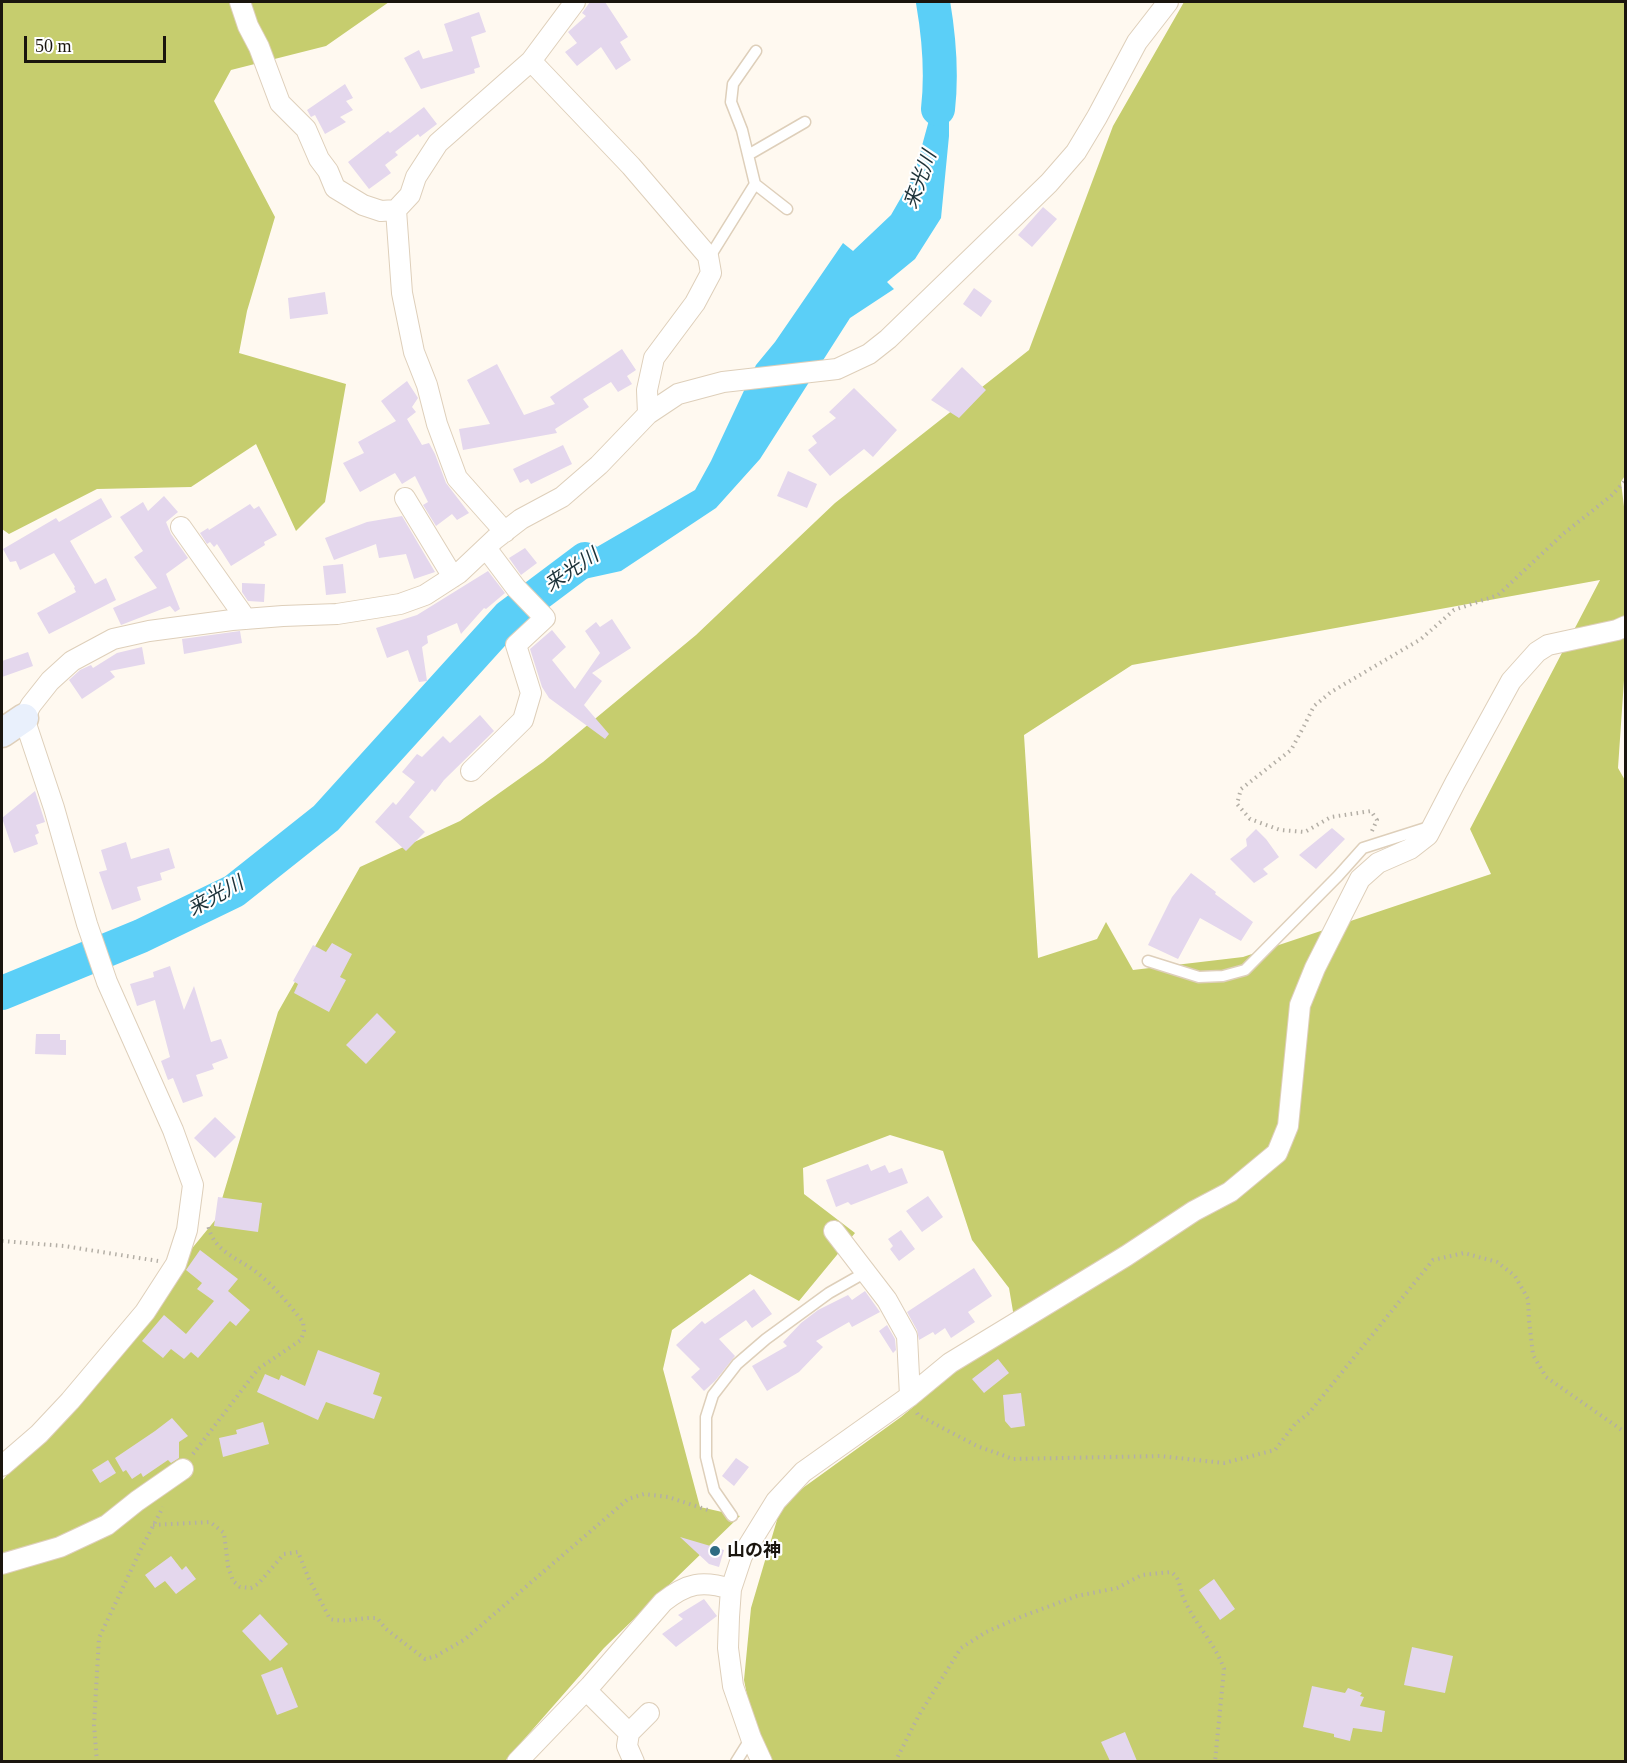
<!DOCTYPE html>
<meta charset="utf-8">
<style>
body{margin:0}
#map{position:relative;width:1627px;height:1763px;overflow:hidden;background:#fff9f0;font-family:"Times New Roman",serif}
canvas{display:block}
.frame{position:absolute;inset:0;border:3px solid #1a150e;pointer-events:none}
.scale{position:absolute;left:24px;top:36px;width:142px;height:27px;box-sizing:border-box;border:3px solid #1a150e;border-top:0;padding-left:8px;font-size:18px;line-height:21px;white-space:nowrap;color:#1a150e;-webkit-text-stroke:4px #fff;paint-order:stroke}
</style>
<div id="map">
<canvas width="1627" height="1763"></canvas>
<div class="frame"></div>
<div class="scale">50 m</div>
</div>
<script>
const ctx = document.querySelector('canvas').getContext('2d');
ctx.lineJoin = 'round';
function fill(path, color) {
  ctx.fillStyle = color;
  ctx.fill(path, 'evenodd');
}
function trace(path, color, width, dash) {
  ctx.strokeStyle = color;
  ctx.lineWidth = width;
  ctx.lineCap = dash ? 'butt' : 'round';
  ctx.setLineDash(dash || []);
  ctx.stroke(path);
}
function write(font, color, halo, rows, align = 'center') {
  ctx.font = font + ' "Times New Roman","Noto Sans JP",serif';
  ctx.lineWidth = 4.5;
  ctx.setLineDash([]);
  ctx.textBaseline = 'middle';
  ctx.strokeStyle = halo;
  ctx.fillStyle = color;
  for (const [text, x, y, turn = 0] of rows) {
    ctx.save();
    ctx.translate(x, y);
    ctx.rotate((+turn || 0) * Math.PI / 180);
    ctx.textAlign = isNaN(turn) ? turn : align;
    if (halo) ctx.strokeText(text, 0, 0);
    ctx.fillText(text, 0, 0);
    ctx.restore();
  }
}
fill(new Path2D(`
 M2 2H389L326 46 231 70 214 101 275 217 247 311 239 353 346 384 325 502 296 531 256 444 191 487 97 489 9 534 2 529Z
 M1184 2H1625L1626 474 1621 482 1626 523V651L1618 768 1626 782 1625 1761H760L744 1680 751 1608 782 1503 901 1417 1015 1323 1009 1288 972 1240 943 1151 890 1135 803 1168 804 1194 855 1233 799 1301 750 1274 672 1330 663 1369 700 1507 740 1516 604 1648 505 1761 2 1762V1481L216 1219 278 1012 360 867 460 821 543 762 696 635 835 503 1029 350 1113 126ZM1600 580 1470 829 1491 874 1243 957 1133 970 1106 922 1097 939 1038 958 1024 735 1132 665Z`), '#c6cd6e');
fill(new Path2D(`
 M933 51 949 86V136L941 218 915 259 887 282 894 289 850 318 760 459 716 508 621 571 548 587 552 573 695 490 711 461 756 365 775 342 843 243 853 251 891 215 914 175 929 120 933 76Z`), '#5bcff7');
trace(new Path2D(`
 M933 2C939 37 942 74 938 109
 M2 993 141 936 234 891 326 818 509 616 585 559`), '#5bcff7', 34);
fill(new Path2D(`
 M590 2H605L628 37 620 42 631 60 616 70 601 47 577 66 565 52 577 43 568 32 586 16 582 13Z
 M479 12 486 32 471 37 480 67 474 69 475 73 421 89 404 58 419 50 423 59 453 51 444 24Z
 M345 84 353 98 346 101 353 110 340 117 346 122 325 134 315 115 311 117 307 110Z
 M424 107 437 124 420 137 418 134 395 152 398 155 385 165 391 173 369 189 348 162 388 131 390 133Z
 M1043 207 1057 219 1032 247 1018 235Z
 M974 288 992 301 981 317 963 304Z
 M325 292 328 314 290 319 288 298Z
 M622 349 636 370 627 376 632 384 618 392 611 382 583 399 589 407 555 429 557 433 463 450 459 429 490 424 467 380 497 364 524 415 555 404 550 397Z
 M962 367 986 390 959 418 931 400Z
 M407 381 418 398 412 407 416 412 407 419 422 445 429 443 435 454 446 483 469 513 457 520 452 514 436 526 423 505 428 502 415 476 402 484 395 473 360 492 343 463 364 453 358 442 396 421 381 401Z
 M854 388 897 430 873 457 864 449 830 476 808 450 817 443 812 436 836 418 829 412Z
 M563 445 572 464 531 484 528 479 520 483 513 469Z
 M788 471 817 484 807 508 777 496Z
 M164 496 178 512 166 522 171 534 188 558 166 574 180 609 175 612 170 606 121 625 113 608 157 588 134 557 143 551 120 517 143 502 148 511Z
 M101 498 112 517 70 541 95 584 106 578 116 600 49 634 37 613 76 592 74 588 75 587 54 553 20 570 16 561 10 562 3 549 56 518 59 522Z
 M250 504 254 509 259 506 277 535 264 542 265 545 231 566 217 544 214 547 210 542 207 544 200 533 208 528 209 530Z
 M402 516 435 572 414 579 406 554 379 558 376 544 334 560 325 538 367 522Z
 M525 548 537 563 521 575 509 558Z
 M343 564 346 593 326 595 323 566Z
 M488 571 505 593 486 609 484 608 461 634 457 623 427 636 428 643 422 647 427 681 419 682 408 650 387 658 376 628 417 615Z
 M242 583 265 584 264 602 248 601 242 592Z
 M612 619 631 648 592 673 602 681 584 705 609 734 605 739 549 698 542 687 530 649 552 630 566 647 552 660 575 689 600 653 585 631 596 622 600 627Z
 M240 631 242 643 184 654 182 639Z
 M142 647 145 664 110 671 115 677 82 699 69 680 80 670 91 665 93 668 117 653Z
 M28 652 33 666 2 677V661Z
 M480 715 494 731 444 780 435 792 432 789 409 817 425 832 406 851 375 822 393 802 396 805 415 782 402 772 417 754 422 757 443 736 450 743Z
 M35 791 45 822 36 825 39 833 35 835 38 844 14 853 2 818Z
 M1332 828 1345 839 1316 869 1299 855Z
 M1256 829 1266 839 1279 857 1263 869 1268 874 1254 883 1230 859 1247 846 1246 839Z
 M126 842 131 859 169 848 175 868 160 873 162 880 137 887 141 900 112 910 99 872 107 870 101 850Z
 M1191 873 1216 892 1215 894 1253 922 1241 941 1200 918 1178 959 1148 945 1172 897Z
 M332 943 352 954 340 977 346 980 329 1012 294 993 298 984 293 981 313 945 326 952Z
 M170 966 184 1010 194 986 211 1042 221 1039 228 1058 212 1064 214 1069 196 1075 203 1096 183 1103 173 1078 168 1080 161 1061 170 1057 155 1000 137 1006 130 984 154 977 153 972Z
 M377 1013 396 1032 366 1064 346 1045Z
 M36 1034H60V1040H66V1055L35 1054Z
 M215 1117 236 1137 215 1158 194 1138Z
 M868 1164 871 1171 885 1165 889 1173 902 1168 908 1183 851 1205 848 1202 836 1207 826 1180Z
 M928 1196 943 1217 922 1232 906 1211Z
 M218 1197 262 1203 258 1232 214 1226Z
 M901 1230 915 1249 899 1261 890 1249 893 1246 888 1239Z
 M200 1250 238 1279 228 1291 250 1310 236 1326 230 1321 198 1358 191 1352 184 1359 171 1349 163 1358 142 1341 164 1315 186 1334 214 1301 197 1289 202 1283 186 1270Z
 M974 1268 992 1296 968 1312 975 1322 951 1338 945 1328 935 1335 933 1332 919 1340 917 1330 907 1312Z
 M754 1289 772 1314 752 1328 746 1320 719 1339 735 1356 715 1381 704 1391 691 1377 700 1369 676 1345 702 1321 705 1324Z
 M865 1291 880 1312 852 1327 849 1322 816 1341 823 1347 799 1372 767 1391 752 1366 787 1346 783 1342 801 1323 818 1310 848 1295 852 1300Z
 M887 1325 895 1339 896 1350 893 1353 879 1331Z
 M318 1350 380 1373 373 1394 382 1397 374 1419 326 1402 318 1420 257 1392 265 1374 279 1380 281 1375 305 1386Z
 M998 1359 1009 1373 984 1393 972 1379Z
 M1021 1393 1025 1426 1011 1428 1005 1421 1003 1395Z
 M172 1418 188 1436 179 1442V1458L171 1463 168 1460 143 1477 141 1473 132 1479 126 1470 123 1472 115 1458 155 1431Z
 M263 1422 269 1444 223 1457 219 1438 237 1434 236 1430Z
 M736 1458 749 1467 734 1486 722 1476Z
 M108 1460 116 1473 100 1483 92 1470Z
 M680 1537 724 1550 719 1567 709 1564Z
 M171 1556 182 1570 186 1566 196 1579 176 1594 165 1581 155 1588 145 1575Z
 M1214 1579 1235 1609 1220 1620 1199 1590Z
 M704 1599 717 1616 676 1647 662 1634 683 1619 678 1615Z
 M260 1614 288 1644 270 1661 242 1631Z
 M1412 1647 1453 1656 1445 1693 1404 1685Z
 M282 1667 298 1707 277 1715 261 1675Z
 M1312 1686 1345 1693 1348 1688 1362 1693 1360 1696 1364 1697 1360 1706 1385 1711 1382 1732 1353 1728 1350 1741 1334 1737V1734L1303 1727Z
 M1125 1732 1137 1761H1110L1101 1742Z`), '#e4d7ed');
const lane = new Path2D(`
 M748 155 805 122
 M755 184 787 209
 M709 258 755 184 742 130 731 102 733 84 756 51
 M1148 961 1199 977 1223 976 1245 970 1338 876 1363 848 1429 827
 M732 1516 714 1490 706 1457V1417L713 1395 737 1364 766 1339 829 1293 866 1272
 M736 1762 751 1738`);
const street = new Path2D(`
 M240 2 248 26 259 47 280 103 306 129 319 159 328 171 335 188 363 205 381 211 396 210 410 195 416 177 438 143 531 61 575 2
 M531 61 631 166 708 256 711 273 695 303 654 358 647 390 648 414
 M396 210 402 293 414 352 427 385 437 424 457 478 505 532
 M405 498 453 577
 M181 527 246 619
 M471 771 523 720 531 693 516 645 545 618 516 588 486 548
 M834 1231 887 1300 907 1336 910 1396
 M2 1466 39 1434 70 1401 145 1312 176 1264 187 1230 193 1185 173 1130 107 982 87 924 54 808 24 718 31 705 50 681 72 661 113 639 149 631 232 620 283 616 337 614 400 604 425 595 459 573 495 539 521 519 562 497 599 465 648 414 678 394 723 382 837 369 869 354 888 339 1049 183 1076 152 1097 117 1137 42 1168 2
 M2 1564 60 1547 107 1525 137 1501 183 1469
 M586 1690 629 1733 627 1746 634 1762
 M629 1733 649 1713
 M517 1762 590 1686 663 1602C687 1583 702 1580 731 1589
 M762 1762 751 1738 733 1686 728 1648 729 1617 731 1589 742 1556 776 1501 803 1472 910 1396 950 1363 1126 1256 1194 1211 1230 1192 1277 1153 1288 1126 1300 1005 1315 968 1360 879 1378 863 1410 849 1428 835 1455 783 1511 681 1537 652 1548 645 1617 630 1626 626`);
const secondary = new Path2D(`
 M2 733 24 718`);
trace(lane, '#decfba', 13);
trace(street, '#decfba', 22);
trace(secondary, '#decfba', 31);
trace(new Path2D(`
 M1372 831 1377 820 1371 811 1331 817 1305 832 1280 830 1250 819 1237 804 1241 789 1291 750 1304 726 1314 706 1331 692 1421 639 1454 610 1498 595 1563 534 1611 496 1626 480
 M2 1241 64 1246 158 1261
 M917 1413 918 1415 977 1446 1013 1459 1160 1456 1224 1463 1275 1450 1295 1424 1309 1413 1433 1260 1464 1253 1497 1262 1515 1276 1528 1299 1529 1320 1533 1355 1546 1377 1626 1433
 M193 1454 258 1369 301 1340 304 1331 303 1322C290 1306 277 1289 261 1276 241 1258 214 1254 208 1225
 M153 1525 210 1522 224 1533 228 1566 233 1581 240 1587 251 1588 258 1584 284 1554 298 1552 309 1579 330 1619C346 1623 361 1617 377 1618L386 1629 425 1659 436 1656 464 1640 628 1499 644 1494 668 1497 711 1511
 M97 1762 94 1725 99 1638 141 1549 163 1507
 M895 1762 919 1715 961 1648 986 1632 1023 1616 1077 1596 1117 1588 1142 1575 1171 1572C1181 1579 1179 1587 1183 1597 1194 1623 1215 1643 1224 1669L1215 1762`), '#b4afa6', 4, [1.5, 4.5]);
trace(lane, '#fff', 10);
trace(street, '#fff', 20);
trace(secondary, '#e9f0fc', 28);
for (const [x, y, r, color] of [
 [715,1551,6,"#2e6b82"]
]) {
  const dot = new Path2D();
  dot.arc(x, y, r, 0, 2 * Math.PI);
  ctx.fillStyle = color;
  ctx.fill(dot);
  trace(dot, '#fff', 2);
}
write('bold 18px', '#1a150e', '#fff', [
 ["山の神",727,1551]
], 'left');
write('italic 20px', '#1d3239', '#fff', [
 ["来光川",921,180,-70],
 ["来光川",572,571,-34],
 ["来光川",216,897,-29]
]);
</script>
